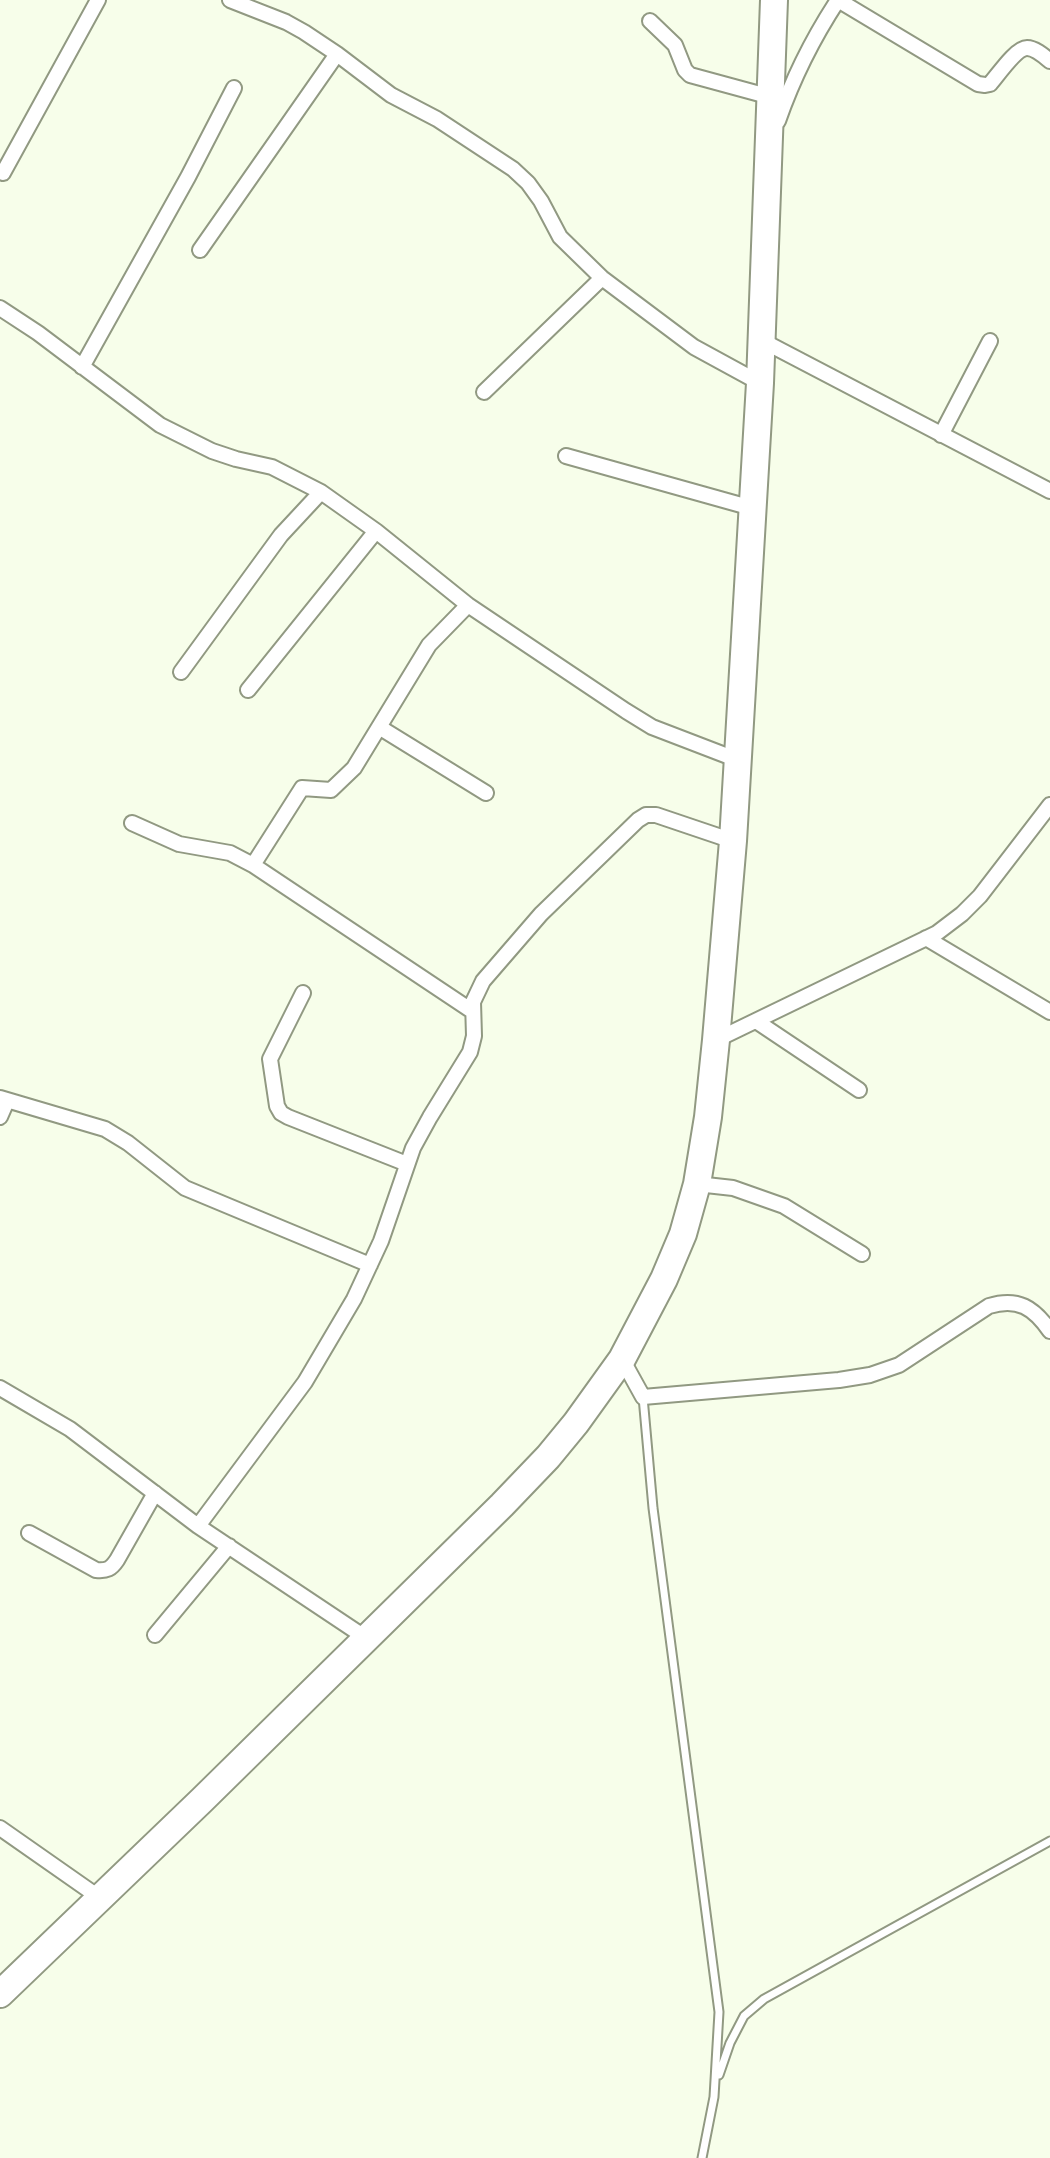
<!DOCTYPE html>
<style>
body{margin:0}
canvas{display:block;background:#f7feea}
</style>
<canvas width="1050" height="2158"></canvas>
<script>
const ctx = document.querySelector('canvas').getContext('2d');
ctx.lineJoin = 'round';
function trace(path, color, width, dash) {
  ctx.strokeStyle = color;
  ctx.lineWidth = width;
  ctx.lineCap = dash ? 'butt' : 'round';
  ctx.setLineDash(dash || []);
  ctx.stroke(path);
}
const lane = new Path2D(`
 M643 1397 653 1508 719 2012 714 2097 702 2158
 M719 2075 730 2043 744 2016 764 1999 1050 1841`);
const street = new Path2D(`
 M230 0 286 22 304 32 337 54 391 95 437 119 513 169 528 183 541 201 560 237 602 278 694 347 760 383
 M838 0 978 84 985 85 990 84C998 75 1016 48 1027 48 1035 48 1044 56 1050 61
 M650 21 675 45 685 70 690 75 771 97
 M778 121C793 78 813 38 838 0
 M0 171 3 173 98 0
 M200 250 337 54
 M0 308 38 333 160 425 212 451 236 459 272 467 321 492 376 531 468 605 626 711 652 727 738 760
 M761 340 1050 491
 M82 367 188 177 234 88
 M484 392 602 278
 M941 435 990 341
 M566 456 752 508
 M181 672 281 535 321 492
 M248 690 376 531
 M379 727 486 793
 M132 823 179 844 230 853 253 865 472 1011
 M253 865 302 788 331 790 354 768 429 645 468 605
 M926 938 1050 1012
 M303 993 270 1059 277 1106 281 1113 288 1117 407 1164
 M756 1021 859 1090
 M716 1040 937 933 962 914 980 896 1050 805
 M0 1098 105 1129 128 1143 185 1188 370 1265
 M0 1117 7 1101
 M697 1184 733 1188 784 1206 862 1254
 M622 1359 643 1397 839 1380 870 1375 899 1365 989 1306C1018 1297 1034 1308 1050 1331
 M0 1388 70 1429 198 1526 366 1638
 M198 1526 305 1382 354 1299 381 1241 413 1148 430 1117 470 1052 474 1036 473 1002 483 981 541 914 638 820 646 815H656L733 841
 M29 1533 96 1570C107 1571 111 1569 117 1560L155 1493
 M155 1635 229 1546
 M0 1828 100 1898`);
const highway = new Path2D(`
 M0 1994 202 1800 502 1505 548 1457 576 1423 622 1359 664 1279 683 1234 697 1184 708 1117 716 1040 733 841 760 383 774 0`);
trace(lane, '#919982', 11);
trace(street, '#919982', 18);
trace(highway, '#919982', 30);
trace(lane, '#fff', 7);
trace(street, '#fff', 14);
trace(highway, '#fff', 26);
</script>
